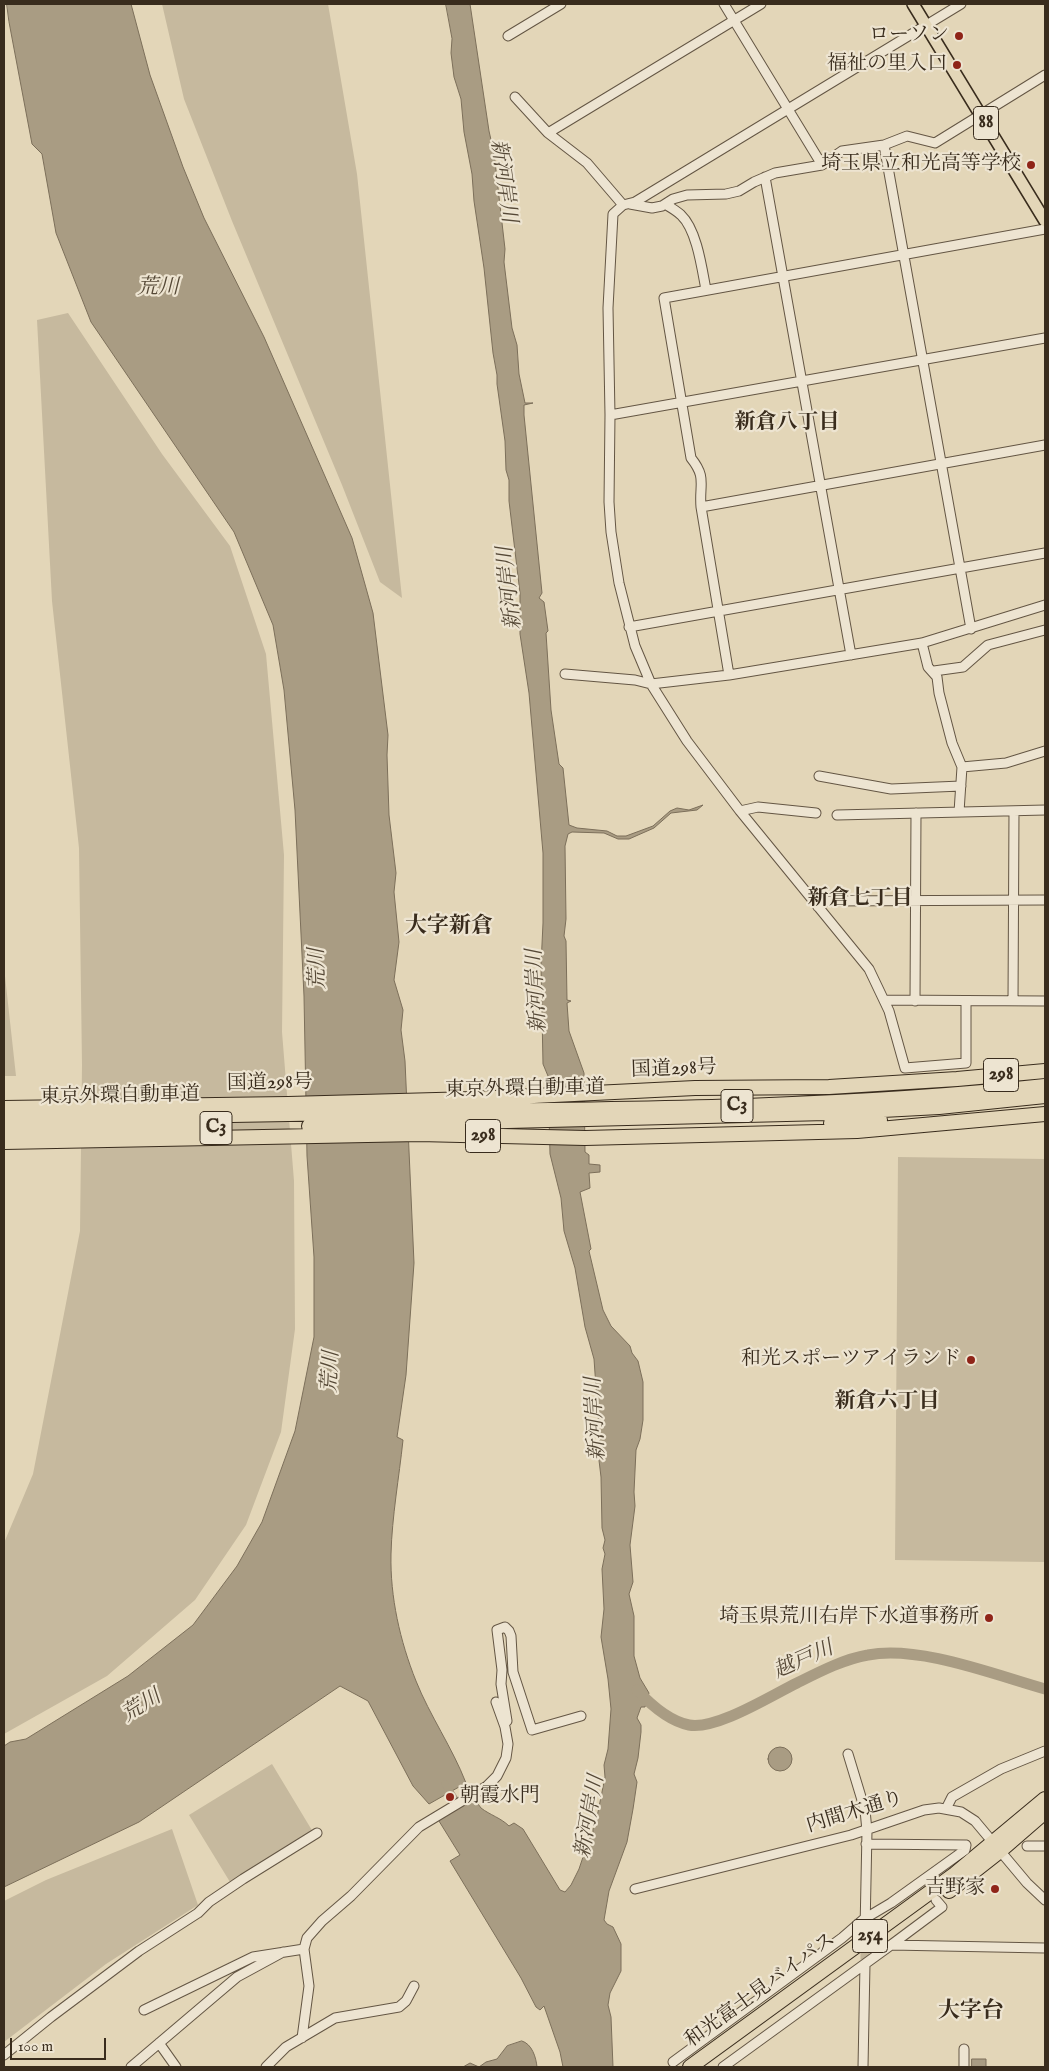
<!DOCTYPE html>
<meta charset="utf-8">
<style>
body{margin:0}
#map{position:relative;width:1049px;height:2071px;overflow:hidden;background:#e3d6b8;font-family:"IM FELL English",serif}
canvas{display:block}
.frame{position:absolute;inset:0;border:5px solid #392c1d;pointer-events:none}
.scale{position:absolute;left:10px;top:2038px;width:96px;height:22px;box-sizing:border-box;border:2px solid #392c1d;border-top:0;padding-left:6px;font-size:15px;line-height:18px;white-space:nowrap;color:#392c1d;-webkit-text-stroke:4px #ede4d1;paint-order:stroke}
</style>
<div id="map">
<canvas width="1049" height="2071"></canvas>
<div class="frame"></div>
<div class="scale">100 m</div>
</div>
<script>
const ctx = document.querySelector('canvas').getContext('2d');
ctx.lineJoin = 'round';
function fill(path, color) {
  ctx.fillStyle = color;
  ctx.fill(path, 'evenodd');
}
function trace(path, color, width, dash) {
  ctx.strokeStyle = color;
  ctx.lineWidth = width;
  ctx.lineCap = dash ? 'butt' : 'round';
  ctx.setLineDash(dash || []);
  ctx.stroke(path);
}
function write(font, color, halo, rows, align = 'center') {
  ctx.font = font + ' "IM FELL English","Noto Serif JP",serif';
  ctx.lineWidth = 4.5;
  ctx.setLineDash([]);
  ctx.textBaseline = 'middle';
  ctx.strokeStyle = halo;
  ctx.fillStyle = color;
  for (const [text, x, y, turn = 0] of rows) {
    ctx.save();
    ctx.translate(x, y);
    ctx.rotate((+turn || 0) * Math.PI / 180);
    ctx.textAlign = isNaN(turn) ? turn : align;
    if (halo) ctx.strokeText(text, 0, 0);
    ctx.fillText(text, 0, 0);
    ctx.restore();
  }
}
fill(new Path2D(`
 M162 4H328L357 174 402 598 380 582 342 485 232 221 184 99Z
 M68 313 162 454 230 546 266 654 284 855 282 1032 294 1181 295 1329 281 1432 246 1525 195 1600 107 1676 4 1734V1543L33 1474 80 1231 82 1065 79 848 52 601 37 320Z
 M4 967 16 1076H4Z
 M898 1157 1045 1159V1562L895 1560Z
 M272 1764 313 1832 230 1882 189 1815Z
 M172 1829 198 1905 106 1964 4 2042V1901L46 1880Z`), '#c6b99e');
const water = new Path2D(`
 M7 4H131L150 75 183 167 204 218 264 337 352 538 373 613 388 735 387 755 389 815 396 873 394 892 399 942 394 980 403 1010 401 1030 405 1061 414 1263 406 1375 397 1437 403 1440C399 1478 392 1516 391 1554 390 1597 400 1641 416 1681 430 1716 452 1747 466 1783L429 1804 413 1786 368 1701 340 1686 139 1822 4 1887V1746L10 1742 26 1739 128 1676 193 1625 237 1566 262 1522 295 1431 314 1337V1257L307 1156 304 996 295 810 284 690 273 625 234 532 91 322 56 233 42 154 32 144 9 22Z
 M446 4H470L489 131 494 153 505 249 504 262 512 328 517 345 519 374 525 403H533L524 405V415L542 593 539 598 544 602 548 631 546 633 551 710 559 764 563 768 569 825 577 828 607 831 617 836H626L653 826 670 811 677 808 689 810 703 805 697 810 671 813 654 828 629 839H618L604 833 572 832 568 834 565 846 566 919 564 936 566 941 567 1000 571 1001 567 1003 569 1031 584 1073 585 1152 589 1155V1164L600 1165V1172L589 1173 590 1188 580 1192 591 1249 589 1251 603 1310 611 1326 630 1346 632 1353 638 1361 643 1382V1420L640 1439 636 1450 634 1492 635 1506 630 1545 633 1582 629 1594 634 1616V1656L640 1678 649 1693 645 1707H641L637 1718 641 1725V1732L638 1758 634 1774 637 1782 633 1809 627 1842 609 1891 604 1920 607 1924 613 1927 621 1944V1971L610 1993 608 2005 611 2017 613 2067H563L560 2052 544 2006 540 2010 536 2007 521 1978 450 1861 460 1855 434 1813 470 1791C473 1796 477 1803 481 1808 490 1815 501 1818 509 1826L514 1823 523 1829 560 1890 565 1892 571 1885 579 1869 589 1839 593 1834V1829L596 1822 605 1777 604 1765 608 1749 611 1709 608 1679 601 1637 604 1609 602 1569 605 1554 603 1548 605 1540 602 1528 601 1477 598 1452 600 1444 594 1359 585 1327 575 1268 564 1231 561 1198 550 1154 548 1076 543 1064 541 965 543 923V853L529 693 520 634V593L509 501V480L506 470 505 441 497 384V375L493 353 484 268 474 201 472 174 464 132 461 99 454 77 451 53 452 39Z
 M768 1759a12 12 0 1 1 24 0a12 12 0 1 1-24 0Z
 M522 2041C532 2044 536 2057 537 2067H463L470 2063 479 2067 486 2062 497 2059 507 2046Z
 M972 2059H986V2067H972Z`);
fill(water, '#a99c83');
trace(water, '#7c6f5a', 1);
trace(new Path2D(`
 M445 1784 460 1807`), '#a99c83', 7);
trace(new Path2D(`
 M637 1690C651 1705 669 1721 689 1725 717 1730 772 1695 797 1683 819 1672 844 1659 868 1655 919 1645 995 1675 1045 1689`), '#a99c83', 11);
trace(new Path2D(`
 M865 1937V1964`), '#c1b499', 9, [9, 4.5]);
const minor = new Path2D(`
 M724 4 822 165
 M961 4 635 202 623 205 613 214 608 308 610 415 609 502 611 532 619 583 635 646 651 684 687 741 740 811 869 969 889 1011 905 1068 966 1063V1001
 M508 36 561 4
 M515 97 548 133 587 163 623 205
 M548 133 761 4
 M884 145 971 629
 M765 177 851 655
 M630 204 652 208 662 206 673 199 687 195 726 194 739 191 754 182 775 173 822 165 842 151 884 145 907 136 935 143 1045 75
 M665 204C670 207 677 211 681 215 697 230 702 269 706 290
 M610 415 1045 338
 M701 507 1045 445
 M629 627 1045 553
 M922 643 928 667 937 677 939 693 952 743 962 767 959 812
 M934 671 963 667 988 645 1045 630
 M565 674 635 680 651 684 729 675 922 643 1045 605
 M729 675 701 507C699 484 707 478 691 458L664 298 1045 229
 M962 767 1006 763 1045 751
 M819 776 891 789 961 786
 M740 811 758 807 816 813
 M837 815 1045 810
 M818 907 825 901 1045 900
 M885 1000 1045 1001
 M915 1001 916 813
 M1013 1001 1014 811
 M507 1721 501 1684 502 1670 497 1630 505 1627 509 1631 511 1636 513 1672 532 1730 581 1716
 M848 1754 865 1810 867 1831 865 1930
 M946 1809 952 1797 1001 1769 1045 1751
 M1027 1846H1045
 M635 1889 851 1835 924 1810 939 1808 961 1812 975 1821 1027 1883 1045 1900
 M891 1945 942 1907 936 1900
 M144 2010 253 1957 304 1949
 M302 2038 309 1986 304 1949 307 1938 322 1921 351 1896 419 1827 487 1786 497 1776 506 1758 508 1744 505 1727 496 1702
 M159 2043 176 2067
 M4 2055 51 2017 139 1951 198 1913 209 1902 243 1879 317 1833
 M673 2062 842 1938 864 1919 891 1903 965 1850 966 1845 866 1844
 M131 2067 237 1977 283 1952
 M266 2067 286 2047 335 2018 399 2007 406 2001 414 1986
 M723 2067 891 1945 1045 1948
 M863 2067 865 1964
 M964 2067V2049`);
const major = new Path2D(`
 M913 4 1045 221`);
const highway = new Path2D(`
 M4 1108 288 1104 473 1099 695 1088 829 1087 957 1079 1045 1071
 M4 1119C156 1116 308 1113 459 1111 655 1109 850 1107 1045 1086
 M831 1123 880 1120
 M309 1126 826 1113 939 1107 1045 1096
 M4 1131 210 1128
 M4 1142 419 1134 585 1138 857 1131 1045 1114
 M949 1891 1000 1851 1045 1812
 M690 2067 955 1874 1045 1799`);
trace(minor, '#645644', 11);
trace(major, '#392c1d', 14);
trace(highway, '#392c1d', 16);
trace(minor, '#ede4d1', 9);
trace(major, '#e3d6b8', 11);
trace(highway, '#e3d6b8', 14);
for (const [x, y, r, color] of [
 [959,36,5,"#8f2418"],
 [957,65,5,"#8f2418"],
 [1031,165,5,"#8f2418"],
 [971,1360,5,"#8f2418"],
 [989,1618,5,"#8f2418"],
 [450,1797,5,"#8f2418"],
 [995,1889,5,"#8f2418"]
]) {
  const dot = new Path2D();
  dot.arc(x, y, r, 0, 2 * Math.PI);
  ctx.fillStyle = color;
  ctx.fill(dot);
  trace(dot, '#ede4d1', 2);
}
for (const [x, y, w] of [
 [986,123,25],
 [1001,1075,35],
 [737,1106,32],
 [216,1128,32],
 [483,1136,35],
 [870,1936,35]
]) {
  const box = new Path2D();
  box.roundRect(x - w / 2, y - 16.5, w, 33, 4);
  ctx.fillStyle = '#ede4d1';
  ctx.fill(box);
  trace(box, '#392c1d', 1);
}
write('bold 19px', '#392c1d', null, [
 ["88",986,123],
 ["298",1001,1075],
 ["C3",737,1106],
 ["C3",216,1128],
 ["298",483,1136],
 ["254",870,1936]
]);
write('20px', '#392c1d', '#ede4d1', [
 ["ローソン",949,36],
 ["福祉の里入口",947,65],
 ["埼玉県立和光高等学校",1021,165],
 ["和光スポーツアイランド",961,1360],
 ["埼玉県荒川右岸下水道事務所",979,1618],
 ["朝霞水門",460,1797,"left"],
 ["吉野家",985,1889]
], 'right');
write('20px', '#392c1d', '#ede4d1', [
 ["国道298号",674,1070,-2],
 ["国道298号",270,1084,-1],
 ["東京外環自動車道",525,1090,-1],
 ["東京外環自動車道",120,1097,-1],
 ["内間木通り",855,1813,-17],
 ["和光富士見バイパス",761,1991,-36]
]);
write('italic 21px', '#554836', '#ede4d1', [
 ["新河岸川",502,181,82],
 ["荒川",158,289],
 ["新河岸川",511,588,-96],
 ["荒川",319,969,-92],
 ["新河岸川",538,991,-93],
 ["荒川",332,1372,-87],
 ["新河岸川",597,1419,-93],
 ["越戸川",804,1661,-24],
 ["荒川",142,1707,-32],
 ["新河岸川",591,1817,-80]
]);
write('bold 21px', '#392c1d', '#ede4d1', [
 ["新倉八丁目",787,424],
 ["新倉七丁目",860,900],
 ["新倉六丁目",887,1403]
]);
write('bold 22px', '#392c1d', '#ede4d1', [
 ["大字新倉",449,927],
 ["大字台",971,2012]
]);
</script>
